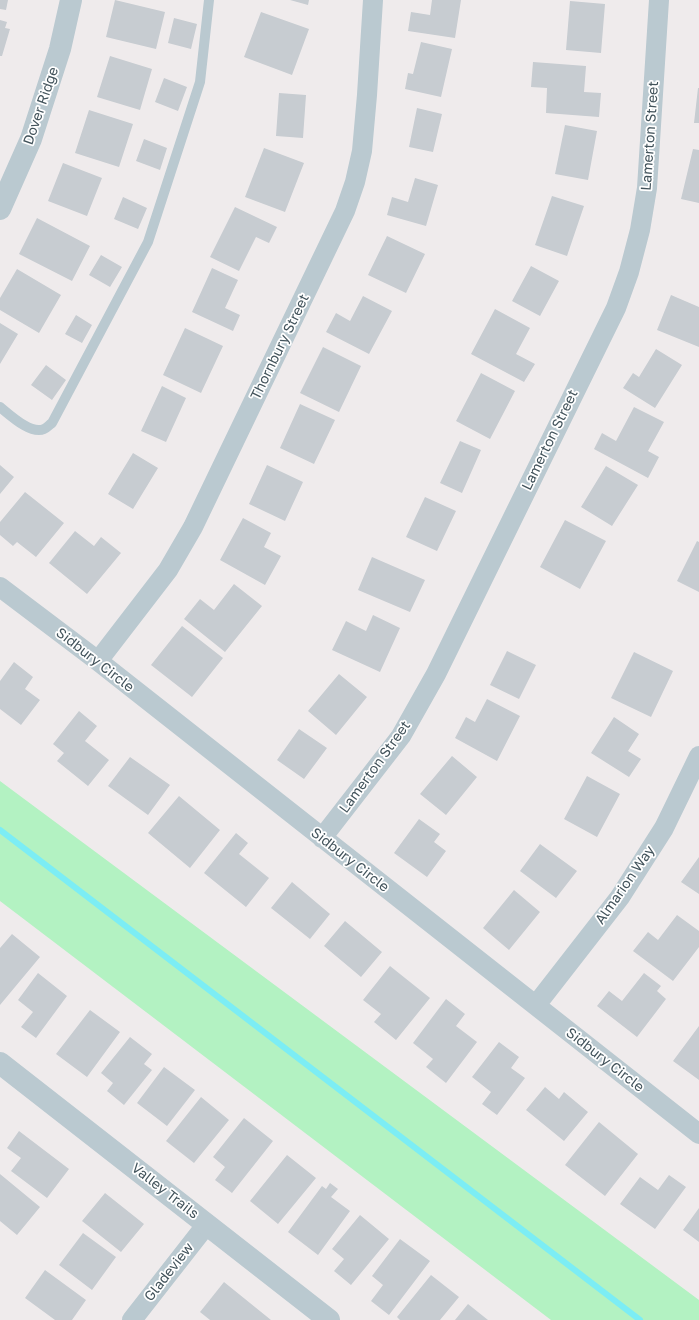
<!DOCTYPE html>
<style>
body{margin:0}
canvas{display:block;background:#efebec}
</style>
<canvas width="699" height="1320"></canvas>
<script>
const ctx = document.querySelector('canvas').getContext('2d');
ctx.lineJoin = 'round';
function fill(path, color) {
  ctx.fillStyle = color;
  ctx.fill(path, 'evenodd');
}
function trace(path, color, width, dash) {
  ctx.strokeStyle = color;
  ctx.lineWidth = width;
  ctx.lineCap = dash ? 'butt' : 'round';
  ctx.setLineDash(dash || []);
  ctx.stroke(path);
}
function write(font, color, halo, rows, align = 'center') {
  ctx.font = font + ' "Golos Text",sans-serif';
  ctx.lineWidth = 3.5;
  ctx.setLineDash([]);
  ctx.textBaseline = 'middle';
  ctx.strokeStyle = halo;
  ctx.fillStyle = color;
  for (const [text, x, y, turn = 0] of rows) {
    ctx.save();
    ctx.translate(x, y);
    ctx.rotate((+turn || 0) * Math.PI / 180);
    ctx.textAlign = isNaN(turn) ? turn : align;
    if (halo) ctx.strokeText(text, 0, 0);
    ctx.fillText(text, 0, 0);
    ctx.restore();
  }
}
fill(new Path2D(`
 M0 781 699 1300V1320H551L0 901Z`), '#b3f2c2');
trace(new Path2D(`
 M0 830 640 1320`), '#7cedf4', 6);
fill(new Path2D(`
 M0 0H8L6 10 0 9Z
 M115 0 165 12 156 49 106 37Z
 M290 0H309L308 5Z
 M432 0H461L455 38 408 31 411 12 430 15Z
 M570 1 605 4 601 53 566 50Z
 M261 12 309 29 292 75 244 57Z
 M174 18 197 24 191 49 168 43Z
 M0 20 7 22 5 28 10 29 2 56H0Z
 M421 42 452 49 441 97 405 89 408 73 413 74Z
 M110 56 152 69 140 110 97 97Z
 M533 62 586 66 584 92 601 93 599 117 546 113 547 88 531 87Z
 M164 78 187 87 178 111 155 102Z
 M698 88H699V123H694Z
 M279 93 306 95 303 138 276 136Z
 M417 108 442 114 433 152 409 147Z
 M89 110 133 124 119 167 75 153Z
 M565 125 597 131 588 180 555 174Z
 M144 139 167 148 160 170 136 161Z
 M264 148 304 163 285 212 245 197Z
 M693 149 699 150V203L681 199Z
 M63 163 102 178 87 216 48 201Z
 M415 178 438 185 426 226 387 215 392 197 408 202Z
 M552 196 584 206 567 256 535 245Z
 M123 197 147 208 138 229 114 219Z
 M235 207 277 227 269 243 256 237 239 271 210 257Z
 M37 218 90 246 72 281 19 254Z
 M387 236 425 254 406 293 368 275Z
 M101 255 122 267 110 287 89 275Z
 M531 266 559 281 540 316 512 301Z
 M212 268 238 280 225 308 240 315 233 331 192 312Z
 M17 269 61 295 39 333 0 310V298Z
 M671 295 699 307V347L657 330Z
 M363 296 392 311 369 354 326 332 336 313 350 321Z
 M495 309 530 328 516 354 535 364 524 382 471 354Z
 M76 315 92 325 82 343 65 334Z
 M0 323 18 334 0 364Z
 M185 328 223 346 201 393 163 375Z
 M323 347 361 366 339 412 300 393Z
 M656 349 682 365 655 408 623 388 633 373 639 377Z
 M46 365 66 380 52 400 31 385Z
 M481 373 515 391 490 439 456 421Z
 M162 386 186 398 166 442 141 431Z
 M300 404 335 420 314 464 280 448Z
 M634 407 664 422 648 451 659 457 648 478 594 449 602 433 616 441Z
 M460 441 481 450 462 493 440 483Z
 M133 453 158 468 133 509 108 494Z
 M0 465 14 477 0 494Z
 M267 465 303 482 285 521 249 504Z
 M606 466 638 485 612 526 581 507Z
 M25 492 64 523 36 557 17 542 13 546 0 535V522Z
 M425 497 456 511 437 551 406 537Z
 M243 518 271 533 264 547 281 556 265 585 220 560Z
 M565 520 606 541 580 589 540 567Z
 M75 531 94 546 101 537 121 553 87 594 49 563Z
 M697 541 699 542V592L677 581Z
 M372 557 425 580 410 612 358 590Z
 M234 584 262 606 225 652 184 619 200 599 214 610Z
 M373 615 400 628 380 672 332 650 346 621 366 631Z
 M182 626 223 658 192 697 151 665Z
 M507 651 536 665 519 699 490 685Z
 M634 652 673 671 651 717 611 698Z
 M14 662 33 677 25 689 40 700 21 725 0 709V681Z
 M339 674 367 697 336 735 308 711Z
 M487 699 520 716 497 761 455 738 466 717 475 722Z
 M79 711 97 726 85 741 109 760 88 786 57 761 64 753 53 744Z
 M614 717 639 734 628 751 641 759 629 777 591 753Z
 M299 729 327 748 304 779 277 760Z
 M452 756 477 777 446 815 420 794Z
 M130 757 170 785 148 815 108 786Z
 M587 776 620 794 597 837 564 819Z
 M179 796 220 830 190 868 148 833Z
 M419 819 440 834 434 842 446 851 427 877 394 853Z
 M236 833 248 843 239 854 269 878 246 907 204 873Z
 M540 844 577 871 556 898 520 871Z
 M699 857V894L681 882Z
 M292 882 330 914 310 939 271 908Z
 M514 890 540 912 509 950 483 928Z
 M677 915 699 931V947L673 981 633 951 648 932 658 940Z
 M345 921 382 952 361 977 324 946Z
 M12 934 40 957 0 1005V948Z
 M390 966 430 998 396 1040 374 1022 381 1014 363 1000Z
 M38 973 67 996 36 1038 21 1027 33 1012 18 1000Z
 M644 973 661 986 657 991 666 999 637 1037 597 1006 609 991 622 1001Z
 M446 999 465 1014 456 1026 477 1042 446 1083 426 1067 433 1059 413 1043Z
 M90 1010 120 1032 87 1077 56 1054Z
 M699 1026V1080L673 1061Z
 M130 1037 152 1054 144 1064 152 1070 124 1105 107 1091 113 1083 101 1073Z
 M499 1042 519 1057 511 1068 525 1078 497 1115 482 1104 491 1092 472 1077Z
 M164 1067 195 1090 167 1126 137 1103Z
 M545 1087 559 1099 564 1092 588 1112 564 1141 526 1110Z
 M201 1097 229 1120 194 1163 166 1141Z
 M244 1118 273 1141 232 1193 215 1180 225 1167 213 1157Z
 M599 1122 638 1154 605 1196 565 1165Z
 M19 1131 69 1169 47 1198 11 1171 21 1158 7 1148Z
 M287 1155 316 1178 278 1224 250 1201Z
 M0 1174 40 1207 17 1235 0 1221Z
 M669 1175 686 1187 655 1229 620 1204 640 1177 658 1190Z
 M330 1183 338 1189 331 1197 350 1211 318 1255 288 1232 322 1186 326 1189Z
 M105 1193 144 1224 121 1252 82 1221Z
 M699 1208V1242L683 1230Z
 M360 1215 389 1239 351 1285 334 1271 344 1259 332 1249Z
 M83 1233 116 1257 92 1290 59 1265Z
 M400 1239 430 1261 389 1315 371 1301 383 1285 372 1276Z
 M45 1270 86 1300 72 1320H55L25 1298Z
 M431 1275 459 1297 440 1320H400L397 1317Z
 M224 1282 271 1320H210L200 1312Z
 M468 1304 488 1320H455Z`), '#c7ccd1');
trace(new Path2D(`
 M0 407C10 415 31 435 44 429 47 428 49 425 52 423L148 242 200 82 209 0`), '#bac9d0', 10);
trace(new Path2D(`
 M0 587 98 661 699 1134
 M98 661 168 570 193 527 345 211 355 182 362 151 367 95 373 0
 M322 838 401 736 436 674 616 308 629 272 640 230 647 188 659 0
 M536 1005 620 897 664 828 699 756
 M132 1320 207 1224`), '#bac9d0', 20);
trace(new Path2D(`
 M0 209 31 139 60 49 71 0
 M0 1063 329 1320`), '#bac9d0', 22);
write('14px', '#42535b', '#fff', [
 ["Dover Ridge",41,106,-71],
 ["Lamerton Street",650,136,-86],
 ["Thornbury Street",280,347,-64],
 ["Lamerton Street",550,440,-64],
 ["Sidbury Circle",95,660,38],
 ["Lamerton Street",375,767,-54],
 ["Sidbury Circle",350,860,38],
 ["Almarion Way",625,885,-55],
 ["Sidbury Circle",605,1060,38],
 ["Valley Trails",165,1191,38],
 ["Gladeview",169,1272,-52]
]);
</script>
